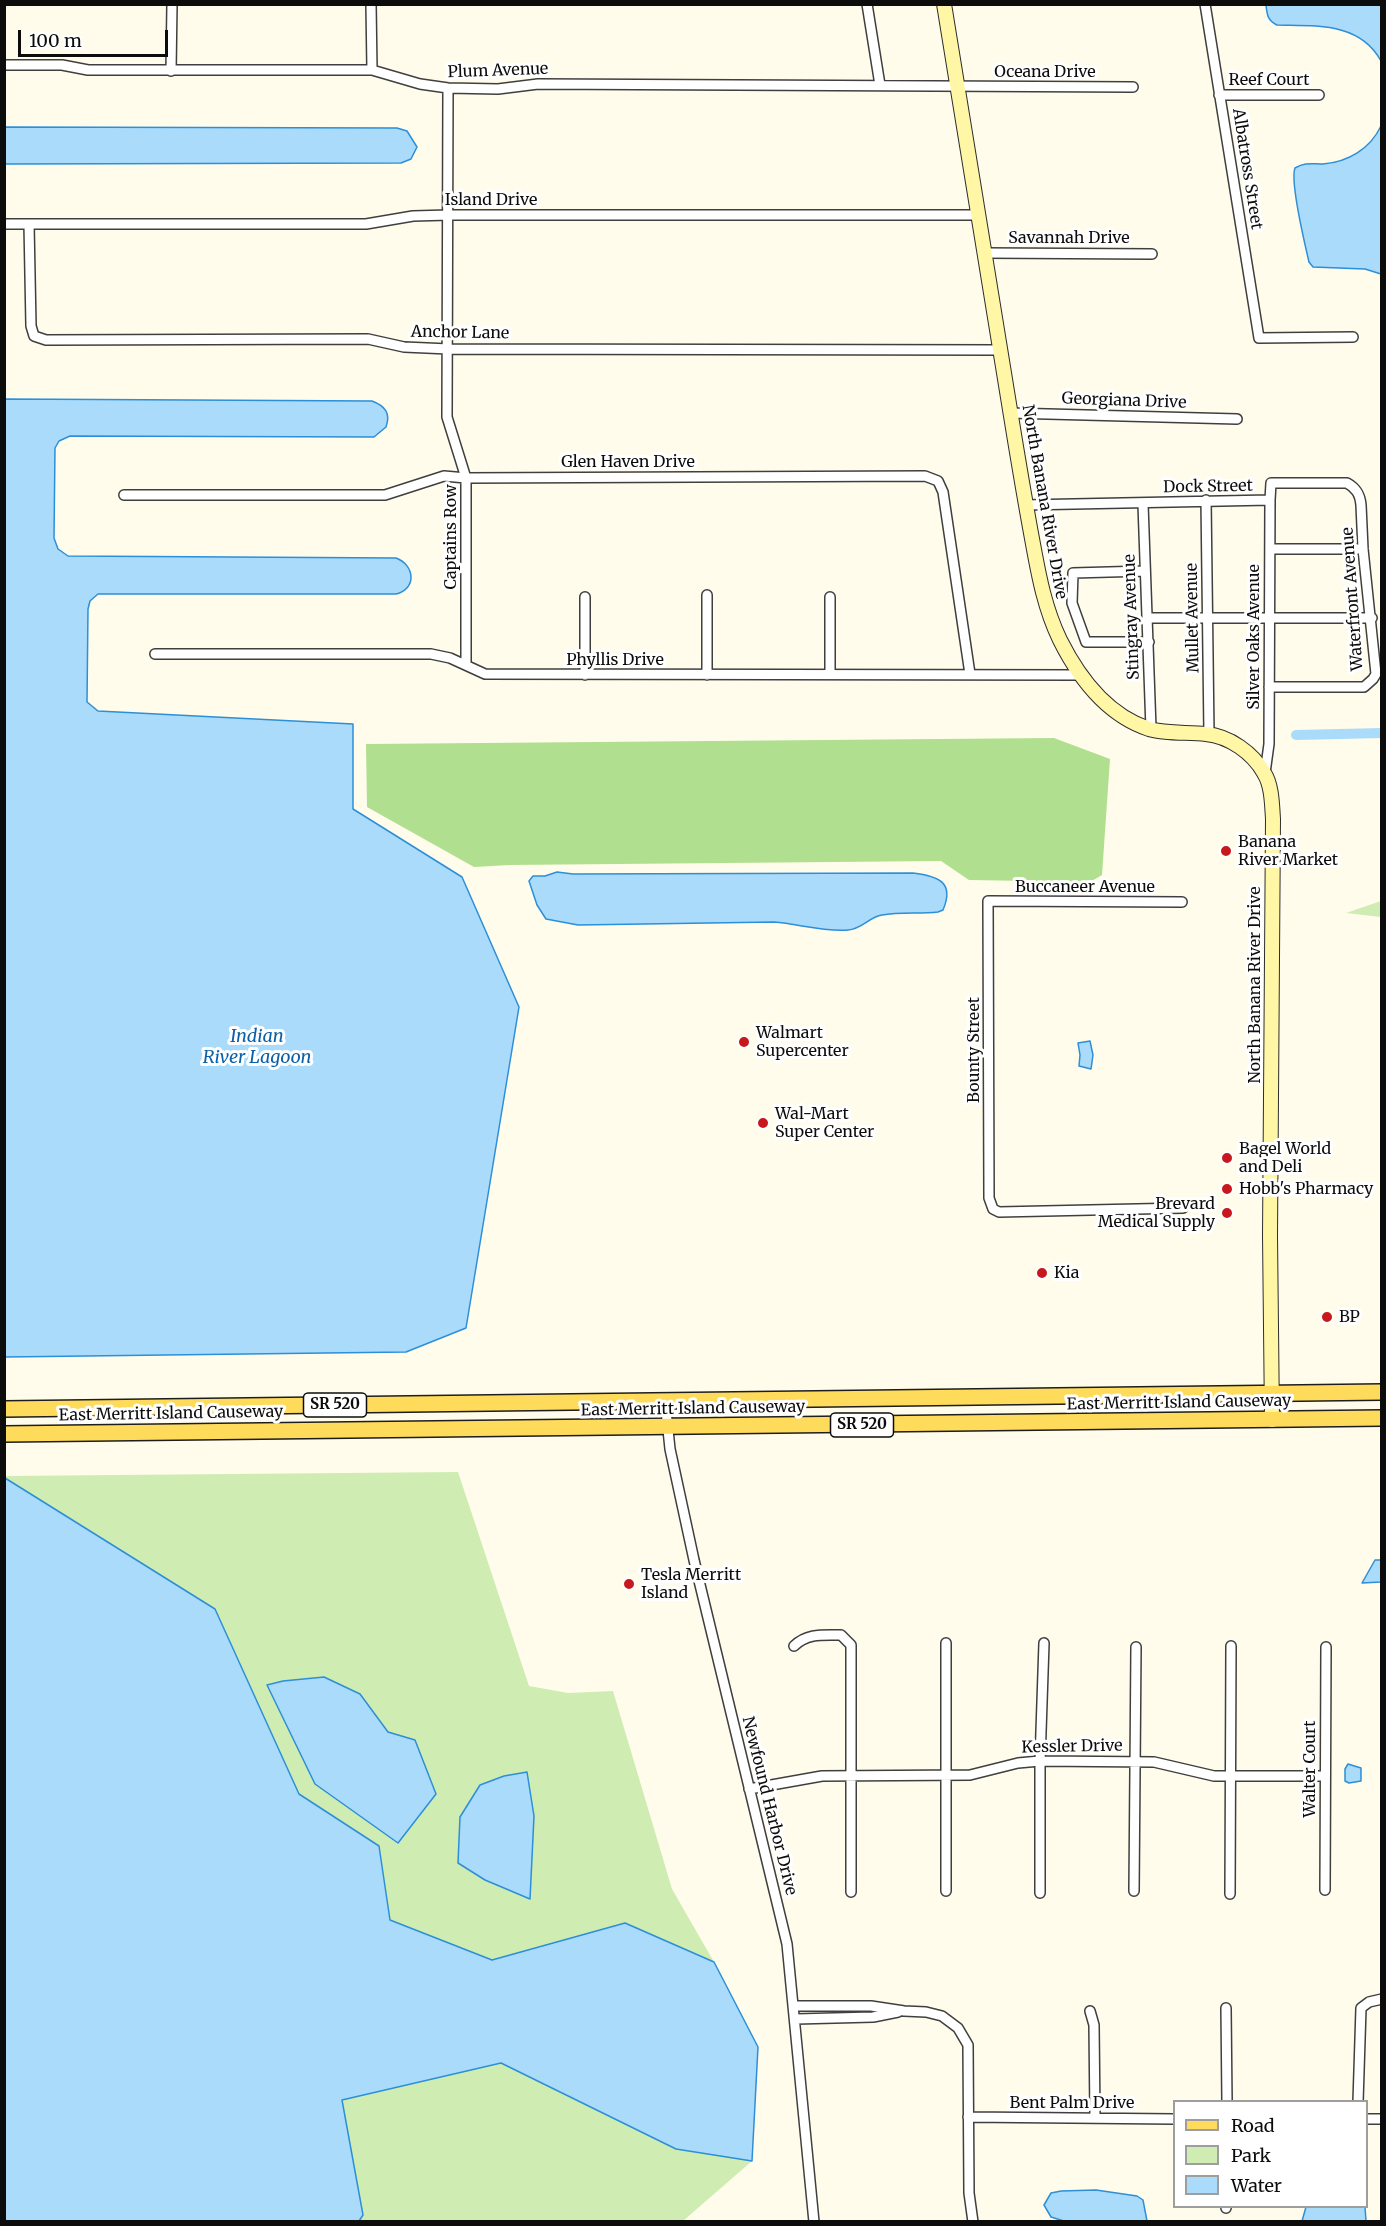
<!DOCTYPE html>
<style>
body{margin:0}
#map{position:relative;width:1386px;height:2226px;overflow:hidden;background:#fffceb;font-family:Merriweather,serif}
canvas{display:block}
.frame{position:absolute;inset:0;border:6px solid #0c0c0c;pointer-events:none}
.legend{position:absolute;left:1173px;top:2100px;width:195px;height:108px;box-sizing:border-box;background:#fff;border:2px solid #9e9e9e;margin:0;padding:8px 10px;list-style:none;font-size:18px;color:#0c0c0c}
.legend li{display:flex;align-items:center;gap:12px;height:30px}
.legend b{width:30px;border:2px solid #9e9e9e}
.scale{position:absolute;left:18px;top:30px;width:150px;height:27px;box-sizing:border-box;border:3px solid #0c0c0c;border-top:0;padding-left:8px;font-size:18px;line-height:21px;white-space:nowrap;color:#0c0c0c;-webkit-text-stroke:4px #fff;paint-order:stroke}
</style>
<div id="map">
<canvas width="1386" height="2226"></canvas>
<div class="frame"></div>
<ul class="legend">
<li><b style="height:8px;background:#ffdb5b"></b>Road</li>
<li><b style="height:16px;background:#cfedb2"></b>Park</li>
<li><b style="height:16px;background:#abdbfb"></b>Water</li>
</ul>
<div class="scale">100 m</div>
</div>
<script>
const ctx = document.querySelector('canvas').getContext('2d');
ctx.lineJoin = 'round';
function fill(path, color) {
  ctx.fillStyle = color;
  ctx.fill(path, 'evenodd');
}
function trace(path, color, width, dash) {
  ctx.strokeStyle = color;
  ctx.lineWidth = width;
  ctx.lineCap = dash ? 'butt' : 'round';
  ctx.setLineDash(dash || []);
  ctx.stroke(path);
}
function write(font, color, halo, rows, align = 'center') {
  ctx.font = font + ' Merriweather,serif';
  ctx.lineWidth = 6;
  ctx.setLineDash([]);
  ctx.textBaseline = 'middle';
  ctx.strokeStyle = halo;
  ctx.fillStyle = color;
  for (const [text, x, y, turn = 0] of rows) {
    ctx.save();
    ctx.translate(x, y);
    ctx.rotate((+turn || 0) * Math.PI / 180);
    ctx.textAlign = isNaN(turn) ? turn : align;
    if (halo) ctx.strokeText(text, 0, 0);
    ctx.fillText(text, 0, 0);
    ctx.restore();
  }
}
fill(new Path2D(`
 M1381 901V917L1346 913Z
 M458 1472 529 1686 568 1693 613 1691 672 1889 714 1962 625 1923 492 1960 390 1920 379 1846 299 1794 215 1609 5 1478 4 1476Z
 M501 2063 676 2149 752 2161 683 2221H359L363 2215 341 2100Z`), '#cfedb2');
fill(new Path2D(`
 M1054 738 1110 759 1102 875 1090 882 969 880 941 861 509 865 474 867 367 807 366 744Z`), '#b1df90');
const water = new Path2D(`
 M1266 5H1381V61C1360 22 1316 26 1277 25 1267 20 1267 14 1266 5Z
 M1381 126V274L1365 269 1313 267 1309 262C1305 245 1290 181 1295 168 1305 162 1312 164 1323 164 1348 162 1370 149 1381 126Z
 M5 127 397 128 407 131 417 147 411 159 401 163 5 164Z
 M5 399 372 401C385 406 391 413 386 427L374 437 70 436 59 441 55 448 54 538 58 549 68 556 396 558C415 565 417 589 396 594H98L90 601 88 609 87 702 98 711 353 724V809L462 877 519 1007 466 1328 406 1352 5 1357Z
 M557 872 573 874 913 873C938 876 955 882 943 910L938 912C920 914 900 912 882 915 869 917 862 929 848 930 823 932 799 924 774 922L578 925 546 919 537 905 529 881 533 876H545Z
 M1090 1041 1093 1055 1091 1069 1079 1066 1080 1055 1078 1043Z
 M5 1478 215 1609 299 1794 379 1846 390 1920 492 1960 625 1923 714 1962 758 2047 752 2161 676 2149 501 2063 342 2100 363 2215 359 2221H5Z
 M1375 1560H1381V1582L1362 1583Z
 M324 1677 360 1694 388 1732 415 1740 436 1794 398 1843 315 1784 267 1685 283 1681Z
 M1348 1764 1361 1768V1781L1349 1783 1345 1781V1769Z
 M527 1772 534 1816 530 1899 485 1880 458 1863 460 1817 480 1785 504 1776Z
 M1096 2190 1137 2196 1143 2200 1147 2221 1067 2222 1051 2217 1044 2205 1051 2193 1061 2191Z
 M1306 2207H1365L1366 2221H1302Z`);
fill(water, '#abdbfb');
trace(water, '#2c8fd8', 1.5);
trace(new Path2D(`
 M1296 735 1382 733`), '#abdbfb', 10);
const street = new Path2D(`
 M371 4 372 70
 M867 4 880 85
 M1205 4 1259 338 1353 337
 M4 65H62L88 70H372L420 84 448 88 498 89 538 84 1133 87
 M171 71 172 4
 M448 88 447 417 466 478V664
 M1219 95H1319
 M4 224H366L413 216 449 215H978
 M29 224 31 326 34 336 46 340 368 339 404 347 449 349 1000 350
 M985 253 1152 254
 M1010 413 1237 419
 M124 495H385L444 476 466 478 925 476 938 481 943 492 970 674
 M1206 500 1209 734
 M1143 504 1151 729
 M1025 505 1270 500 1271 483H1347C1356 488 1360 494 1361 505L1363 549 1376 674 1373 679 1364 687H1269
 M1270 549H1363
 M1145 571 1073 573 1072 603 1086 642H1149
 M707 595V675
 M585 597V675
 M830 597V674
 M1148 618H1372
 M155 654H431L450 658 485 674 1080 675
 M1265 773 1269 744 1270 500
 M1182 902 988 901 989 1198 993 1209 999 1212 1183 1208
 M665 1401 670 1449 694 1560 787 1944 814 2222
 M946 1643V1891
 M794 1646C807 1633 823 1635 841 1635L851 1645V1892
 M749 1789 822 1776 970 1775 1018 1763 1040 1761 1154 1762 1214 1776H1325
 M1325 1890 1326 1647
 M1134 1891 1136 1647
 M1040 1893V1761L1044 1643
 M1230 1894 1231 1646
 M794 2006H871L904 2011 926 2012 942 2016 958 2028 968 2045 969 2193 973 2222
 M1226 2008 1227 2102
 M1090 2011 1094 2025 1095 2118
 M796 2019 873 2017 898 2012
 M1358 2102 1361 2008 1369 2002 1382 1999
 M968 2117 1174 2119
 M1366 2119H1382
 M1226 2208V2206`);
const secondary = new Path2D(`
 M944 4C967 142 989 279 1011 416 1018 459 1025 501 1033 544 1039 577 1045 609 1060 640 1079 678 1107 715 1149 729 1166 734 1188 732 1206 734 1229 736 1253 753 1264 773 1272 785 1272 805 1273 819L1270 1235 1272 1420`);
const primary = new Path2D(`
 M4 1409 1382 1392
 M4 1434 1382 1418`);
trace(street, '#3f3f3f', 12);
trace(secondary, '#2e2e2e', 16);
trace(primary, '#1d1d1d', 18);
trace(street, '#fff', 9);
trace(secondary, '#fff7a6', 14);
trace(primary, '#ffdb5b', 15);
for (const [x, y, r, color] of [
 [1226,851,6,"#c7191d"],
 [744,1042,6,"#c7191d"],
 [763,1123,6,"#c7191d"],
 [1227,1158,6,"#c7191d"],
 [1227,1189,6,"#c7191d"],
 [1227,1213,6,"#c7191d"],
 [1042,1273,6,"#c7191d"],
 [1327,1317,6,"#c7191d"],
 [629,1584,6,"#c7191d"]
]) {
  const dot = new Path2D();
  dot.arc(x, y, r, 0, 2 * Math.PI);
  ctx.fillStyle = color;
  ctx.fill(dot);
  trace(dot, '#fff', 2);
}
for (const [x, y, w] of [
 [335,1405,63],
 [862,1425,63]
]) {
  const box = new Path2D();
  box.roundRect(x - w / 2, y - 12, w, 24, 4.5);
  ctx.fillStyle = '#fff';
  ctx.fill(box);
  trace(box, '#0c0c0c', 1.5);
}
write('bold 15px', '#0c0c0c', null, [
 ["SR 520",335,1405],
 ["SR 520",862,1425]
]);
write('16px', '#0c0c0c', '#fff', [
 ["Plum Avenue",498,71,-2],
 ["Oceana Drive",1045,72],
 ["Reef Court",1269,80],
 ["Albatross Street",1247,169,81],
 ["Island Drive",491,200],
 ["Savannah Drive",1069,238],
 ["Anchor Lane",460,333,1],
 ["Georgiana Drive",1124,401,2],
 ["Glen Haven Drive",628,462],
 ["Dock Street",1208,487,-1],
 ["North Banana River Drive",1044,502,80],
 ["Captains Row",451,537,-90],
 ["Waterfront Avenue",1353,599,-94],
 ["Stingray Avenue",1132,617,-92],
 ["Mullet Avenue",1193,618,-91],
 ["Silver Oaks Avenue",1254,637,-90],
 ["Phyllis Drive",615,660],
 ["Buccaneer Avenue",1085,887],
 ["North Banana River Drive",1255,985,-90],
 ["Bounty Street",974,1050,-90],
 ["East Merritt Island Causeway",1179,1403,-1],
 ["East Merritt Island Causeway",693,1409,-1],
 ["East Merritt Island Causeway",171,1414,-1],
 ["Kessler Drive",1072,1747,-1],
 ["Walter Court",1310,1769,-90],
 ["Newfound Harbor Drive",769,1806,76],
 ["Bent Palm Drive",1072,2103]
]);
write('16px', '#0c0c0c', '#fff', [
 ["Banana",1238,842],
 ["River Market",1238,860],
 ["Walmart",756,1033],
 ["Supercenter",756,1051],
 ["Wal-Mart",775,1114],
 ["Super Center",775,1132],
 ["Bagel World",1239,1149],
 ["and Deli",1239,1167],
 ["Hobb's Pharmacy",1239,1189],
 ["Brevard",1215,1204,"right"],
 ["Medical Supply",1215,1222,"right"],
 ["Kia",1054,1273],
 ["BP",1339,1317],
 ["Tesla Merritt",641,1575],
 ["Island",641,1593]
], 'left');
write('italic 18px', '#0c60a8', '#fff', [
 ["Indian",257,1037],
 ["River Lagoon",257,1058]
]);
</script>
